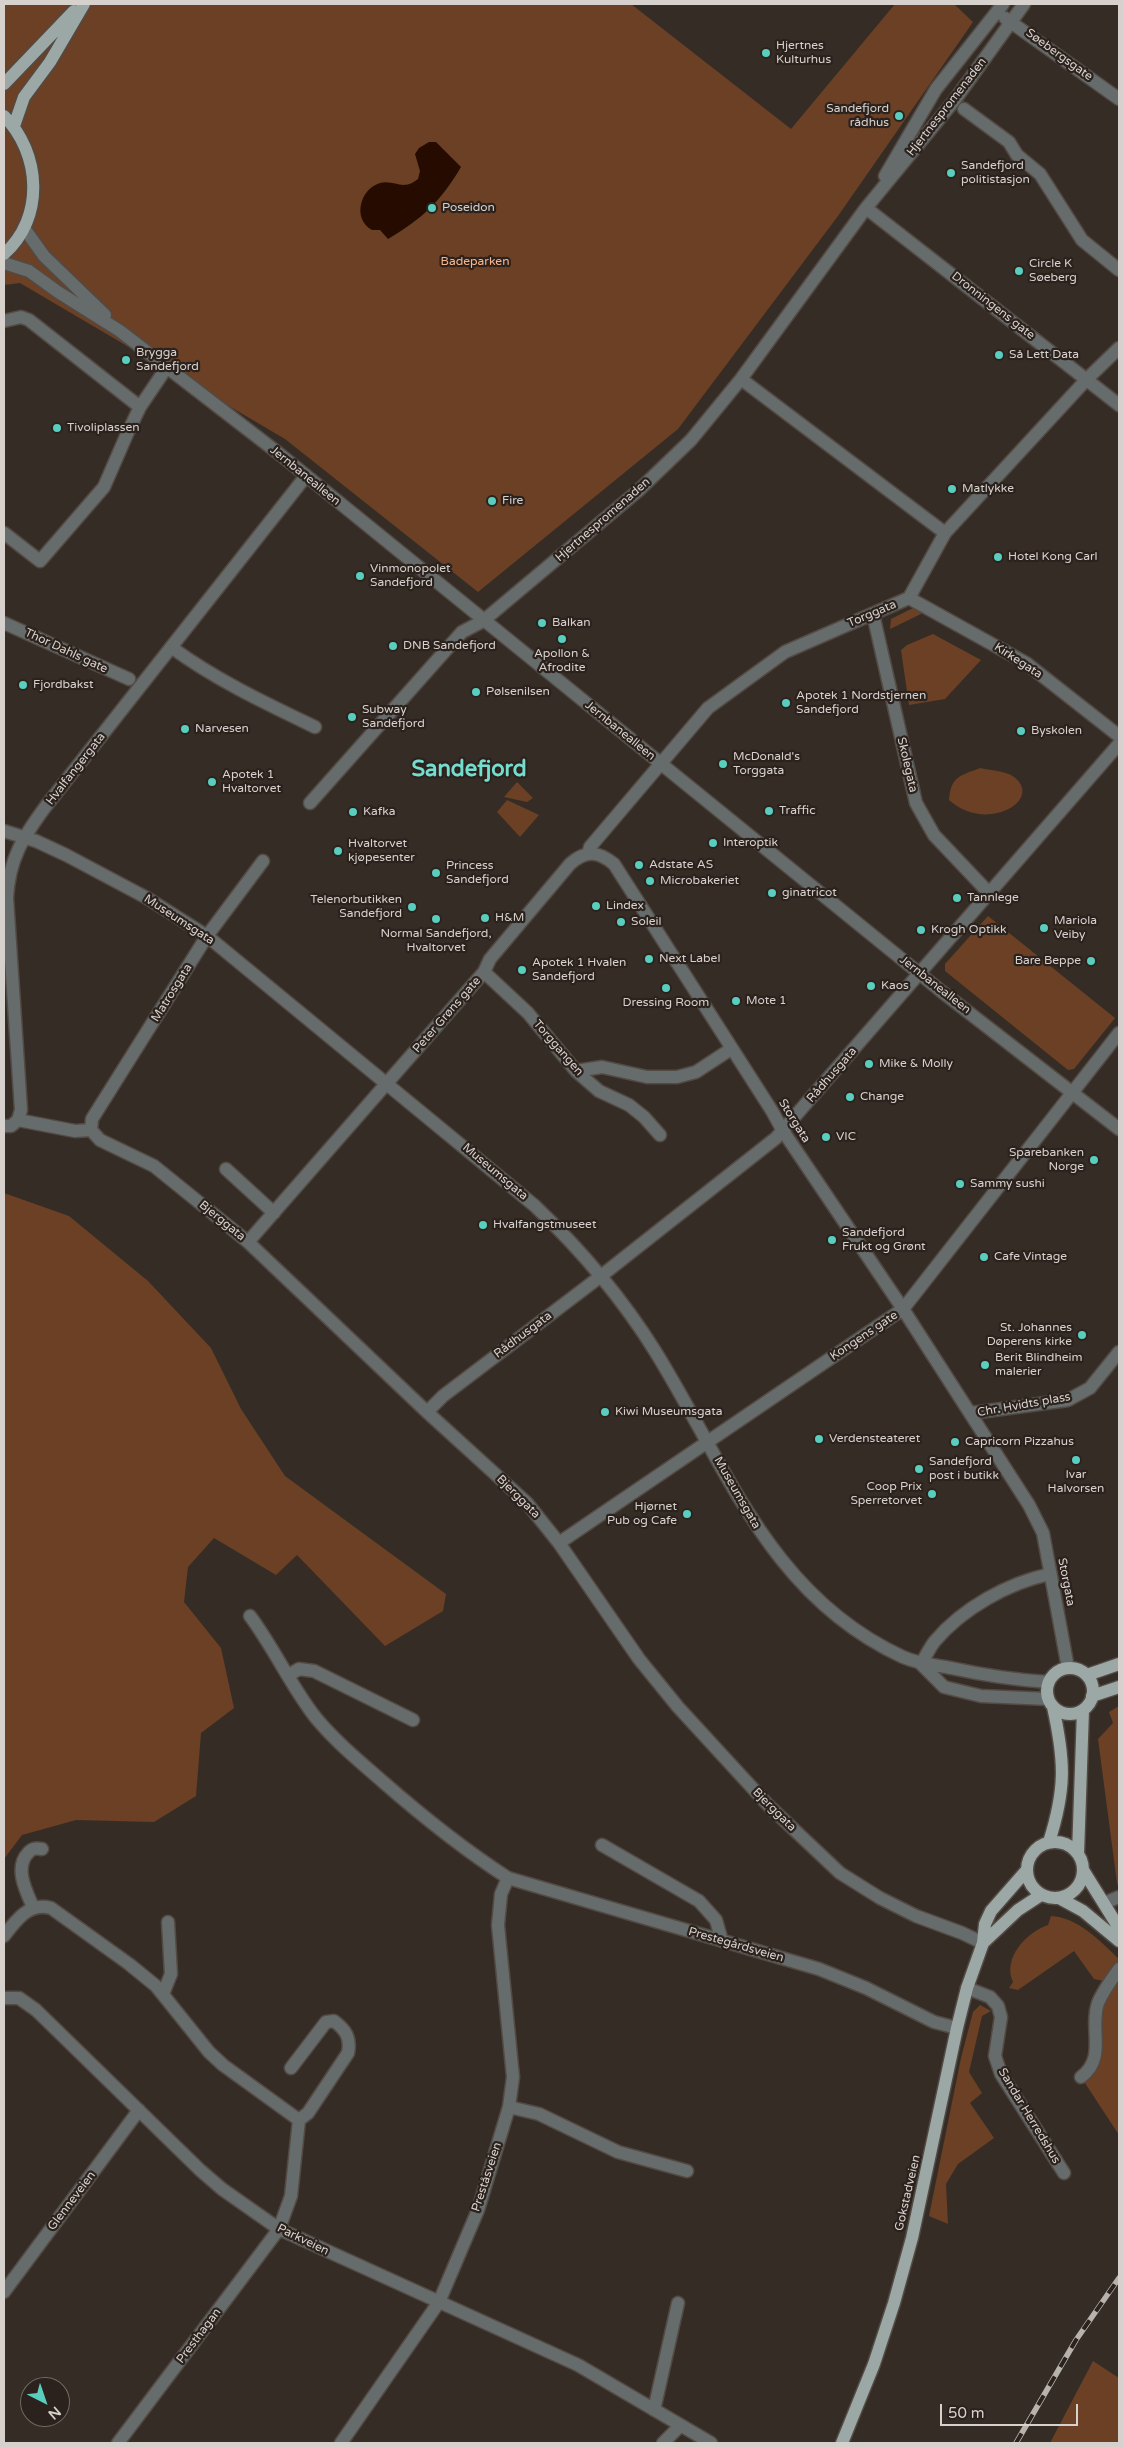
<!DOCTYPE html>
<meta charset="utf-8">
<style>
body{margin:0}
#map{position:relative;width:1123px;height:2447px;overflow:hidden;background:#362c26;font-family:"Varela Round",sans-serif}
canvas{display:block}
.frame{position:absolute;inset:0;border:5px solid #d7d1cd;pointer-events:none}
.north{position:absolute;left:20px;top:2377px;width:50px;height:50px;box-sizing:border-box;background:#2c221d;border:1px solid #706863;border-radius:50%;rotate:139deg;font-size:14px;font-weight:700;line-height:20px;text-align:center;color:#d7d1cd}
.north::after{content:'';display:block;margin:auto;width:18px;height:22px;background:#59cebe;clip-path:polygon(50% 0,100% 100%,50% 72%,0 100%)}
.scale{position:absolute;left:940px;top:2404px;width:138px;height:22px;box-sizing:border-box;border:2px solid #d7d1cd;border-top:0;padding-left:6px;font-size:15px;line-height:18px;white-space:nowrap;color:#d7d1cd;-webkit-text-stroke:4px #2c221d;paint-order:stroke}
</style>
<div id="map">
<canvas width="1123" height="2447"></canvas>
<div class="frame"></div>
<div class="north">N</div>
<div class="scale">50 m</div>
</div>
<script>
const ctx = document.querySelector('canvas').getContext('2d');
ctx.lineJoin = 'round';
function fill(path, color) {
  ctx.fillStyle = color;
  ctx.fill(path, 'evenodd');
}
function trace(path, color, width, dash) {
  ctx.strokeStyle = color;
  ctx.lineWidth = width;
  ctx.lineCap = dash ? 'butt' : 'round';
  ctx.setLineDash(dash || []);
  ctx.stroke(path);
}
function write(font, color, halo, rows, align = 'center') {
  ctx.font = font + ' "Varela Round",sans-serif';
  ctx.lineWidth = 4.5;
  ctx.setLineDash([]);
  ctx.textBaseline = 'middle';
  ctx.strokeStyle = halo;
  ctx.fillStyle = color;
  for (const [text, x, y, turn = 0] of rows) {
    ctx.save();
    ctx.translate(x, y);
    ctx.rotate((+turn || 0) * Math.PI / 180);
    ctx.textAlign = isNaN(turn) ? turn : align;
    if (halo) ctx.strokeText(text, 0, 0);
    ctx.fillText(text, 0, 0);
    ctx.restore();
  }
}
fill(new Path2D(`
 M4 4H631L791 129 895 4H954L973 22 838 216 678 429 478 592 285 439 20 283 4 285Z
 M915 607 924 610 921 614 890 629 891 619Z
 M933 634 981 660 945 699 909 705 901 650 907 645Z
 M980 768C989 770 1003 771 1011 775 1048 798 987 835 949 800 951 776 960 776 980 768Z
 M517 782 533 798 527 802 504 797Z
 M507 800 539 815 520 837 497 812Z
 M988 916 1115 1018 1074 1069 1068 1070 945 971V964Z
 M4 1193 69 1216 148 1281 211 1348 241 1409 285 1476 446 1594 443 1611 385 1646 297 1555 276 1575 214 1538 188 1567 184 1602 221 1648 234 1708 201 1733 196 1796 154 1822 76 1820 22 1835 4 1859Z
 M1119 1706V1889L1117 1883 1098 1739 1113 1723 1109 1712Z
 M1051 1916C1078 1917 1101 1942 1119 1959V2135L1081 2077 1084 2075 1095 2027 1109 1982 1094 1979 1074 1951 1018 1990 1009 1988 1013 1982C1002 1958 1027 1932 1048 1925Z
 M980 2005 991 2011 982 2016 969 2072 982 2093 970 2103 994 2138 958 2164 946 2184 948 2224 929 2216 961 2058 973 2012Z
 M1093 2361 1119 2378V2443H1050Z`), '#6b4024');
fill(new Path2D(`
 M429 142H436L461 167C441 201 422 219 388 239L380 230H372C352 219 360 189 380 183 395 179 402 192 418 179L420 171 415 154 419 148Z`), '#260b00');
const minor = new Path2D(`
 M1005 18 1119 99
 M964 109 1009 142 1017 155 1040 174 1082 240 1119 270
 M885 176 936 89 1003 4
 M866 208 1119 405
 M24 228 44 256 105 315
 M4 263 29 271 58 292 120 331 282 456 941 991 1119 1129
 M4 321 21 317 29 320 140 407
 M741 379 945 533
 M4 533 40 561 104 487 127 434 140 407 167 367
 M909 598 1026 663 1119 736
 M873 614 916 803 934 835 989 893
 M4 623 129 679
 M171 647C216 680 265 703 315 727
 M310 803 462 632 483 621 639 490 691 440 741 379 866 208 954 101 1024 4
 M4 831 36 841 66 855 147 898 207 936 535 1206C580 1249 622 1298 655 1351 727 1467 770 1596 903 1657 919 1664 934 1665 951 1668 983 1675 1015 1680 1048 1682
 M588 854 590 847 708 708 785 652 909 598 945 533 1087 379 1119 348
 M484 972 528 1013 576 1071 599 1091 629 1105 644 1117 660 1135
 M576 1071 602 1067 647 1077H677L696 1072 731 1049
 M18 1120 75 1131 91 1130 100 1140 154 1166 248 1242 427 1412 527 1503 559 1543 639 1659 678 1707 769 1806 840 1873 880 1898 916 1916 962 1933 983 1943
 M18 1120 21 1110 7 898C9 859 23 837 46 806L306 476
 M4 1126H11L18 1120
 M91 1130 92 1119 207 936 263 861
 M226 1169 274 1213
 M248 1242 484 972 490 959 570 864C586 850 598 851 614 864L772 1111 783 1131 903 1309 1029 1505 1043 1533 1068 1668
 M427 1412 443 1396 601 1276 776 1138 1119 744
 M972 1413 1068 1400 1090 1388 1119 1352
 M559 1543 903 1309 1119 1033
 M250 1616C274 1648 292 1688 316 1718 335 1741 359 1761 382 1781 422 1816 463 1849 508 1878L819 1969 866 1988 934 2022 957 2028
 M921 1664C926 1656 930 1647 935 1641 963 1608 1008 1583 1050 1574
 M921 1664 944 1687 981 1696 1048 1699
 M289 1675 299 1669 314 1671 413 1720
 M602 1845 699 1901 716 1920 722 1941
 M1104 1903 1119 1897
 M33 1907C26 1891 14 1868 28 1853 32 1848 36 1848 42 1849
 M4 1936C16 1920 29 1902 51 1908L129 1964 156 1986 209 2052 223 2065 299 2120 291 2196 279 2229 118 2443
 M967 1988 990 1997 998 2006 1001 2017 995 2056 1001 2074 1064 2173
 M163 1994 171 1974 168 1922
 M4 1998H19L36 2010 200 2170 222 2189 279 2229 578 2365 711 2443
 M291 2068 326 2022 334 2021C346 2030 351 2038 348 2053L308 2113 299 2120
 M1081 2077C1107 2058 1089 2029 1098 2003 1103 1991 1111 1980 1119 1969
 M509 2107 539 2114 618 2152 687 2171
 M4 2292 139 2110
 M654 2410 678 2303
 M341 2443 439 2302 478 2210 509 2107 513 2077 498 1925 501 1894 508 1878
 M663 2443 680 2426`);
const major = new Path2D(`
 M4 84 74 11
 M4 116C41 153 45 218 4 254
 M14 126 24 97 50 62 84 4
 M1047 1691a23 23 0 1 1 46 0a23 23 0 1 1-46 0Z
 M1087 1675 1119 1664
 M1092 1696 1119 1687
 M1027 1870a28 28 0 1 1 56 0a28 28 0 1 1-56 0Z
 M1049 1842C1066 1789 1065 1761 1053 1707
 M1078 1854 1083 1710
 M1083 1870 1119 1928
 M1059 1898 1083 1911 1119 1941
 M983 1943 1018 1910 1041 1895
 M842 2443 874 2364 894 2303 912 2238 957 2028 967 1988 983 1943 985 1924 991 1911 1026 1871`);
trace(minor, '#534a44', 15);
trace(major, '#534a44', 15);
trace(minor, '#656c6b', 12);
trace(major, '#9ba8a6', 12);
const rail = new Path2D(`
 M1016 2443 1076 2340 1119 2278`);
trace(rail, '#b8b2ad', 5.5);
trace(rail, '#2c221d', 4, [11]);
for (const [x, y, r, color] of [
 [766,53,5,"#59cebe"],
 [899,116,5,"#59cebe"],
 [951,173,5,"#59cebe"],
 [432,208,5,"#59cebe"],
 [1019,271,5,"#59cebe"],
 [999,355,5,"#59cebe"],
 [126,360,5,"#59cebe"],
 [57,428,5,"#59cebe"],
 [952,489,5,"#59cebe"],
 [492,501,5,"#59cebe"],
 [998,557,5,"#59cebe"],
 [360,576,5,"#59cebe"],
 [542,623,5,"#59cebe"],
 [562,639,5,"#59cebe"],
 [393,646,5,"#59cebe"],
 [23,685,5,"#59cebe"],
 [476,692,5,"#59cebe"],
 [786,703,5,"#59cebe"],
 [352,717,5,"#59cebe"],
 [185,729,5,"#59cebe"],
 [1021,731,5,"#59cebe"],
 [723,764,5,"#59cebe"],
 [212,782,5,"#59cebe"],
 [769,811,5,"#59cebe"],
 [353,812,5,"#59cebe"],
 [713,843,5,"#59cebe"],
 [338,851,5,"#59cebe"],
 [639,865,5,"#59cebe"],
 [436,873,5,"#59cebe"],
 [650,881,5,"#59cebe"],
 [772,893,5,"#59cebe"],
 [957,898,5,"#59cebe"],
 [596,906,5,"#59cebe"],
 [412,907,5,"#59cebe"],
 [485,918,5,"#59cebe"],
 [436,919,5,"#59cebe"],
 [621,922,5,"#59cebe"],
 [1044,928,5,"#59cebe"],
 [921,930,5,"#59cebe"],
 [649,959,5,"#59cebe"],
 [1091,961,5,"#59cebe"],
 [522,970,5,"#59cebe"],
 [871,986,5,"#59cebe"],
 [666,988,5,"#59cebe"],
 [736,1001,5,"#59cebe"],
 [869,1064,5,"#59cebe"],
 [850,1097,5,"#59cebe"],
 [826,1137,5,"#59cebe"],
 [1094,1160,5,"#59cebe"],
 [960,1184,5,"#59cebe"],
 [483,1225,5,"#59cebe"],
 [832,1240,5,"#59cebe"],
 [984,1257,5,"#59cebe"],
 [1082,1335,5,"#59cebe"],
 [985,1365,5,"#59cebe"],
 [605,1412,5,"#59cebe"],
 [819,1439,5,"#59cebe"],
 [955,1442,5,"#59cebe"],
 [1076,1460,5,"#59cebe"],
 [919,1469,5,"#59cebe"],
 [932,1494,5,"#59cebe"],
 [687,1514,5,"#59cebe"]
]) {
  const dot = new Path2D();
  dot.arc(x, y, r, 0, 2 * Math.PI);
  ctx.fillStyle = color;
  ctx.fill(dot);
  trace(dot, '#2c221d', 2);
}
write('12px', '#d7d1cd', '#2c221d', [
 ["Hjertnes",776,46],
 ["Kulturhus",776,60],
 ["Sandefjord",889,109,"right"],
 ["rådhus",889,123,"right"],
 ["Sandefjord",961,166],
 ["politistasjon",961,180],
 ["Poseidon",442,208],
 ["Circle K",1029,264],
 ["Søeberg",1029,278],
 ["Brygga",136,353],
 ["Sandefjord",136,367],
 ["Så Lett Data",1009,355],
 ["Tivoliplassen",67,428],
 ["Matlykke",962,489],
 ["Fire",502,501],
 ["Hotel Kong Carl",1008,557],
 ["Vinmonopolet",370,569],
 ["Sandefjord",370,583],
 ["Balkan",552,623],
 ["DNB Sandefjord",403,646],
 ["Apollon &",562,654,"center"],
 ["Afrodite",562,668,"center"],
 ["Fjordbakst",33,685],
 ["Pølsenilsen",486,692],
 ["Apotek 1 Nordstjernen",796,696],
 ["Sandefjord",796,710],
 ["Subway",362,710],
 ["Sandefjord",362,724],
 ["Narvesen",195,729],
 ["Byskolen",1031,731],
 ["McDonald's",733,757],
 ["Torggata",733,771],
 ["Apotek 1",222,775],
 ["Hvaltorvet",222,789],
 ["Traffic",779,811],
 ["Kafka",363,812],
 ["Interoptik",723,843],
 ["Hvaltorvet",348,844],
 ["kjøpesenter",348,858],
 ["Adstate AS",649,865],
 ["Princess",446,866],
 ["Sandefjord",446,880],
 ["Microbakeriet",660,881],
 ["ginatricot",782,893],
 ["Tannlege",967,898],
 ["Telenorbutikken",402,900,"right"],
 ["Sandefjord",402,914,"right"],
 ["Lindex",606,906],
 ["H&M",495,918],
 ["Mariola",1054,921],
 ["Veiby",1054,935],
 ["Soleil",631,922],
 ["Krogh Optikk",931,930],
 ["Normal Sandefjord,",436,934,"center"],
 ["Hvaltorvet",436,948,"center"],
 ["Next Label",659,959],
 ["Bare Beppe",1081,961,"right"],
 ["Apotek 1 Hvalen",532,963],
 ["Sandefjord",532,977],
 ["Kaos",881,986],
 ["Mote 1",746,1001],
 ["Dressing Room",666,1003,"center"],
 ["Mike & Molly",879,1064],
 ["Change",860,1097],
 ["VIC",836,1137],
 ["Sparebanken",1084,1153,"right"],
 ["Norge",1084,1167,"right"],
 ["Sammy sushi",970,1184],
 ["Hvalfangstmuseet",493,1225],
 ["Sandefjord",842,1233],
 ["Frukt og Grønt",842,1247],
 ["Cafe Vintage",994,1257],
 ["St. Johannes",1072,1328,"right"],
 ["Døperens kirke",1072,1342,"right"],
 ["Berit Blindheim",995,1358],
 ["malerier",995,1372],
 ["Kiwi Museumsgata",615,1412],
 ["Verdensteateret",829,1439],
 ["Capricorn Pizzahus",965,1442],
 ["Sandefjord",929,1462],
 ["post i butikk",929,1476],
 ["Ivar",1076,1475,"center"],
 ["Halvorsen",1076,1489,"center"],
 ["Coop Prix",922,1487,"right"],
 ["Sperretorvet",922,1501,"right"],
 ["Hjørnet",677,1507,"right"],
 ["Pub og Cafe",677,1521,"right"]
], 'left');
write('12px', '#d7d1cd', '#2c221d', [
 ["Søebergsgate",1059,55,36],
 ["Hjertnespromenaden",947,107,-52],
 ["Dronningens gate",993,306,38],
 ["Jernbanealleen",305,476,39],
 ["Hjertnespromenaden",603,520,-41],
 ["Torggata",872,614,-23],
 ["Thor Dahls gate",66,651,25],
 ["Kirkegata",1018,661,33],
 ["Jernbanealleen",620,731,39],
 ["Skolegata",907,765,77],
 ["Hvalfangergata",76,769,-52],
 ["Museumsgata",179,920,33],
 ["Jernbanealleen",935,985,38],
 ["Matrosgata",172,993,-58],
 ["Peter Grøns gate",447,1015,-49],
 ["Torggangen",558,1048,49],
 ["Rådhusgata",832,1075,-49],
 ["Storgata",794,1121,58],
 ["Museumsgata",495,1172,40],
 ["Bjerggata",222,1221,39],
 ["Rådhusgata",523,1335,-37],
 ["Kongens gate",864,1336,-34],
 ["Chr. Hvidts plass",1024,1405,-10],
 ["Museumsgata",737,1493,60],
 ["Bjerggata",518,1497,45],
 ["Storgata",1066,1582,79],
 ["Bjerggata",774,1810,45],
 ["Prestegårdsveien",736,1945,16],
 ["Sandar Herredshus",1029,2116,59],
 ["Preståsveien",487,2177,-72],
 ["Gokstadveien",908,2193,-77],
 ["Glenneveien",72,2201,-53],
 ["Parkveien",303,2240,26],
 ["Presthagan",199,2336,-53]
]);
write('12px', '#fab68c', '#2c221d', [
 ["Badeparken",475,262]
]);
write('bold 22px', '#75ddce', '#2c221d', [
 ["Sandefjord",469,770]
]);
</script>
